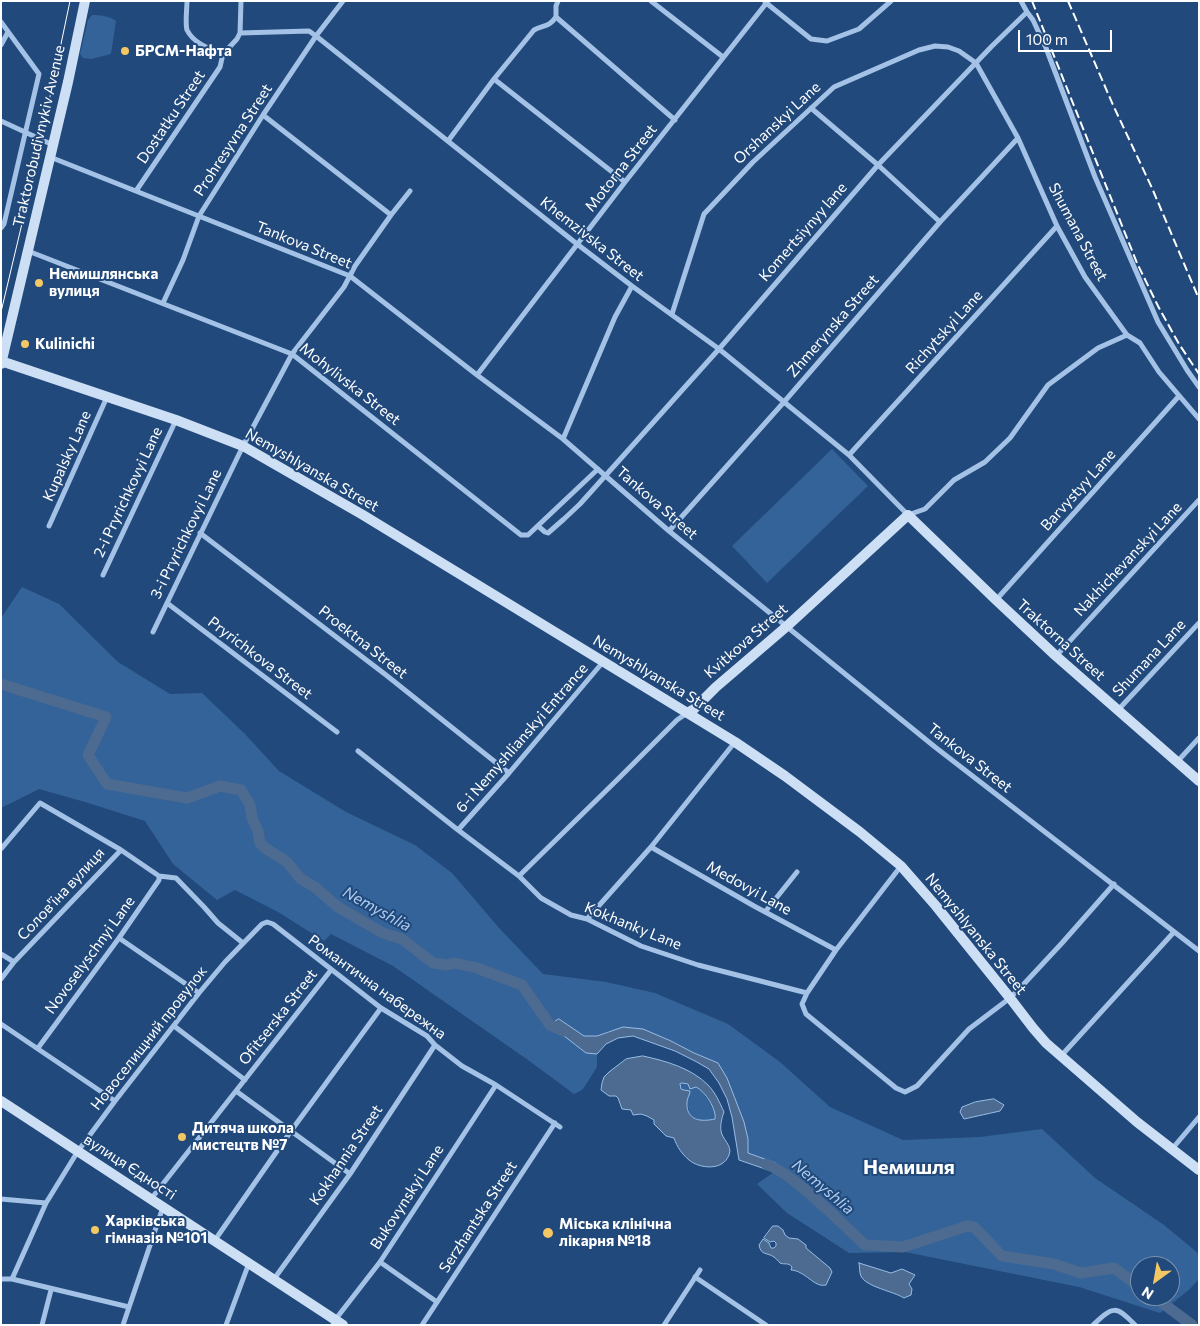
<!DOCTYPE html>
<meta charset="utf-8">
<style>
body{margin:0}
#map{position:relative;width:1200px;height:1326px;overflow:hidden;background:#21497b;font-family:Commissioner,sans-serif}
canvas{display:block}
.frame{position:absolute;inset:0;border:2px solid #fff;pointer-events:none}
.north{position:absolute;left:1130px;top:1256px;width:50px;height:50px;box-sizing:border-box;background:#21497b;border:1px solid #7a92b0;border-radius:50%;rotate:212deg;font-size:14px;font-weight:700;line-height:20px;text-align:center;color:#fff}
.north::after{content:'';display:block;margin:auto;width:18px;height:22px;background:#f3c764;clip-path:polygon(50% 0,100% 100%,50% 72%,0 100%)}
.scale{position:absolute;left:1018px;top:30px;width:94px;height:22px;box-sizing:border-box;border:2px solid #fff;border-top:0;padding-left:6px;font-size:15px;line-height:18px;white-space:nowrap;color:#fff;-webkit-text-stroke:4px #21497b;paint-order:stroke}
</style>
<div id="map">
<canvas width="1200" height="1326"></canvas>
<div class="frame"></div>
<div class="north">N</div>
<div class="scale">100 m</div>
</div>
<script>
const ctx = document.querySelector('canvas').getContext('2d');
ctx.lineJoin = 'round';
function fill(path, color) {
  ctx.fillStyle = color;
  ctx.fill(path, 'evenodd');
}
function trace(path, color, width, dash) {
  ctx.strokeStyle = color;
  ctx.lineWidth = width;
  ctx.lineCap = dash ? 'butt' : 'round';
  ctx.setLineDash(dash || []);
  ctx.stroke(path);
}
function write(font, color, halo, rows, align = 'center') {
  ctx.font = font + ' Commissioner,sans-serif';
  ctx.lineWidth = 4;
  ctx.setLineDash([]);
  ctx.textBaseline = 'middle';
  ctx.strokeStyle = halo;
  ctx.fillStyle = color;
  for (const [text, x, y, turn = 0] of rows) {
    ctx.save();
    ctx.translate(x, y);
    ctx.rotate((+turn || 0) * Math.PI / 180);
    ctx.textAlign = isNaN(turn) ? turn : align;
    if (halo) ctx.strokeText(text, 0, 0);
    ctx.fillText(text, 0, 0);
    ctx.restore();
  }
}
fill(new Path2D(`
 M92 15C100 15 110 16 116 21L111 54 91 59 83 58 80 54 88 20Z
 M832 449 868 486 767 583 732 546Z
 M22 587 59 604 118 662 170 694 202 693 245 734 279 771 346 812 415 845 452 873 500 929 543 974 606 982 655 993 728 1024 780 1062 830 1107 903 1140 980 1137 1042 1129 1095 1178 1164 1225 1199 1254V1279L1190 1289 1160 1313 1079 1287 905 1252 849 1253 787 1213 757 1184 774 1172 781 1170 763 1158 748 1153V1139L718 1063 694 1053 671 1041 643 1029 609 1031 597 1036H584L559 1019 551 1025 586 1053 597 1054V1067L583 1089 580 1091 574 1094 528 1060 393 966 331 934 324 941 278 912 235 890 217 900 173 864 145 821 85 802 39 789 1 808V618ZM1140 1266H1170V1296H1140Z
 M682 1083 699 1088 702 1091 716 1113 715 1119C706 1121 698 1122 690 1115L684 1090 680 1087V1084Z`), '#346399');
const water = new Path2D(`
 M559 1019 584 1036H597L623 1027 643 1029 671 1041 694 1053 718 1063 727 1078 744 1122 748 1139V1153L776 1163 782 1170 774 1172 739 1160 732 1117 727 1099 719 1083 709 1069 695 1061 675 1051 633 1036 618 1038 606 1044 597 1054 586 1053 550 1025Z
 M643 1056C666 1061 691 1068 708 1085 715 1092 720 1103 724 1112 722 1117 720 1125 721 1131 722 1139 733 1146 729 1155 723 1171 700 1169 689 1160 682 1154 677 1147 674 1138L666 1136 654 1124V1120L647 1116 641 1114 633 1115 631 1110 622 1109 618 1098 616 1096H609L601 1090 602 1083 604 1077 609 1072 626 1059ZM682 1083 688 1084 690 1089 696 1087C705 1091 717 1110 715 1119 701 1122 686 1121 687 1102 687 1098 690 1095 690 1091L684 1090 681 1089 680 1084Z
 M994 1099 1004 1105 1000 1111 964 1119 960 1112 962 1107 975 1102Z
 M773 1226H778L783 1230 785 1235 789 1238 798 1239 806 1245V1248L830 1268 832 1272 826 1285C814 1288 806 1271 791 1270L792 1267C788 1262 785 1265 780 1263 778 1261 777 1259 774 1257 767 1252 761 1256 759 1245L763 1239 769 1243 771 1248H774L776 1246V1243L774 1241 770 1242 764 1238Z
 M859 1263 891 1273 902 1269 915 1275 909 1284 912 1289 911 1295 904 1298C893 1291 866 1287 861 1276 859 1272 860 1267 859 1263Z`);
fill(water, '#4d6b90');
trace(water, '#97bde7', 1);
trace(new Path2D(`
 M1 684 106 717 88 755 107 784 187 798 220 786 241 790 250 805 252 818 258 831 260 843 265 848 287 862 300 878 316 888 338 907 383 933 402 939 433 963 447 965 454 963 477 968 522 985 550 1025 563 1031
 M766 1164C786 1172 803 1188 819 1202 835 1216 850 1231 865 1245L903 1247 967 1226 974 1227 1002 1256 1054 1264 1081 1273 1114 1268 1140 1287
 M1153 1296 1192 1325`), '#4d6b90', 11);
trace(new Path2D(`
 M187 1C187 8 185 23 187 30 194 44 210 49 223 54
 M651 1 723 57
 M1021 1 1027 12 1033 20 1046 48 1095 177 1158 322 1187 370 1199 387
 M765 2 811 39 827 41 859 29 891 1
 M556 17 675 120
 M1 22 39 74 4 224 1 228
 M240 33 309 31 316 36 577 244 632 286 719 349 849 455 908 515 925 509 954 480 985 462 1010 438 1048 385 1098 348 1127 335
 M1 45 8 32
 M494 79 625 182
 M811 108 878 165 940 222
 M263 115 391 215
 M1 121 53 145
 M448 141 494 79 534 30C544 25 549 27 556 17V6L558 1
 M50 157 350 276 477 375 563 439 669 531 935 747 1199 951
 M136 191 220 67 223 54 237 39 240 33 241 1
 M28 251 292 354 521 535H528L598 469
 M163 303 183 260 199 216 263 115 316 36 343 1
 M672 314 704 214 753 162 834 87 919 50 935 46 948 47 959 51 976 63 1018 138 1057 226 1085 277 1127 335 1140 343 1159 372 1199 419
 M477 375 625 182 768 1
 M563 439 615 317 632 286
 M849 455 1057 226
 M49 526 107 397
 M538 526 545 532 548 533 564 519 580 504 719 349 878 165 992 46 1027 12
 M669 531 784 402 940 222 1018 138
 M200 533 386 675 509 773
 M103 575 176 420
 M996 600 1179 396
 M167 603 337 732
 M153 632 243 446 292 354 344 287 355 266 391 215 410 191
 M1056 656 1199 500
 M1118 710 1199 623
 M358 751 458 830 519 876 541 898 571 915 587 919 641 946 698 965 807 993
 M1177 762 1199 738
 M458 830 509 773 603 662
 M651 847 754 906 836 950
 M1 849 40 803 121 850 159 876 176 878 204 907 218 923 243 943
 M901 866 836 950 807 993 802 1004 806 1014 896 1088 905 1092 917 1086 969 1029 1010 998 1022 986 1062 943 1114 884
 M519 876 619 778 677 720 687 713
 M765 912 797 872
 M587 919 651 847 735 742
 M119 938 199 993
 M1 954 14 962
 M1 979 14 962 121 850
 M1 1024 115 1101
 M174 1026 245 1080
 M38 1048 119 938 159 880V876
 M1061 1056 1174 932
 M236 1091 350 1174
 M1172 1149 1199 1117
 M1 1199 46 1203
 M151 1199 331 970
 M215 1240 291 1131 381 1008
 M380 1262 437 1302
 M695 1277 766 1325
 M1 1279H12L129 1307
 M12 1279 46 1203 78 1151 115 1101 199 993 225 962 262 924 267 922 273 924 381 1008 427 1036 435 1045 462 1066 496 1085 560 1127
 M274 1279 350 1174 435 1045
 M42 1325 51 1290
 M123 1325 163 1207
 M226 1325 249 1263
 M333 1325 335 1320 380 1262 496 1085
 M422 1325 555 1123
 M664 1325 700 1270
 M1093 1325C1113 1306 1116 1305 1135 1325`), '#a3c2e6', 5);
trace(new Path2D(`
 M1 361 176 420 243 446 363 515 735 742 785 776 860 832 901 866 936 906 1010 998 1033 1028 1046 1043 1137 1122 1199 1170
 M1 364 68 82 85 1
 M687 713 694 709 716 687 786 627 908 515 996 600 1056 656 1199 781
 M1 1101 343 1325`), '#cddff5', 10);
trace(new Path2D(`
 M1 312 34 173 70 1`), '#fff', 1);
trace(new Path2D(`
 M1032 1 1137 263 1158 306 1179 344 1199 374
 M1068 1 1113 105 1152 188 1199 299`), '#fff', 2, [9, 4]);
for (const [x, y, r, color] of [
 [125,51,5,"#f3c764"],
 [39,283,5,"#f3c764"],
 [25,344,5,"#f3c764"],
 [182,1137,5,"#f3c764"],
 [95,1230,5,"#f3c764"],
 [548,1233,6,"#f3c764"]
]) {
  const dot = new Path2D();
  dot.arc(x, y, r, 0, 2 * Math.PI);
  ctx.fillStyle = color;
  ctx.fill(dot);
  trace(dot, '#21497b', 2);
}
write('bold 15px', '#fff', '#21497b', [
 ["БРСМ-Нафта",135,51],
 ["Немишлянська",49,274],
 ["вулиця",49,291],
 ["Kulinichi",35,344],
 ["Дитяча школа",192,1128],
 ["мистецтв №7",192,1145],
 ["Харківська",105,1221],
 ["гімназія №101",105,1238],
 ["Міська клінічна",559,1224],
 ["лікарня №18",559,1241]
], 'left');
write('15px', '#fff', '#21497b', [
 ["Dostatku Street",171,117,-56],
 ["Orshanskyi Lane",777,123,-43],
 ["Traktorobudivnykiv Avenue",39,136,-77],
 ["Prohresyvna Street",233,140,-57],
 ["Motorna Street",621,168,-52],
 ["Komertsiynyy lane",803,232,-49],
 ["Shumana Street",1078,232,62],
 ["Khemzivska Street",592,239,38],
 ["Tankova Street",304,245,22],
 ["Zhmerynska Street",833,326,-49],
 ["Richytskyi Lane",944,332,-48],
 ["Mohylivska Street",350,384,38],
 ["Kupalsky Lane",67,456,-66],
 ["Nemyshlyanska Street",312,470,30],
 ["Barvystyy Lane",1078,490,-48],
 ["2-i Pryrichkovyi Lane",128,492,-65],
 ["Tankova Street",657,503,41],
 ["3-i Pryrichkovyi Lane",186,534,-64],
 ["Nakhichevanskyi Lane",1128,559,-47],
 ["Traktorna Street",1061,640,42],
 ["Kvitkova Street",746,641,-41],
 ["Proektna Street",363,642,38],
 ["Pryrichkova Street",260,658,37],
 ["Shumana Lane",1149,658,-47],
 ["Nemyshlyanska Street",659,678,31],
 ["6-i Nemyshlianskyi Entrance",522,738,-49],
 ["Tankova Street",970,758,38],
 ["Medovyi Lane",749,888,29],
 ["Солов'їна вулиця",61,894,-47],
 ["Kokhanky Lane",633,926,22],
 ["Nemyshlyanska Street",976,934,51],
 ["Novoselyschnyi Lane",90,955,-54],
 ["Романтична набережна",377,987,36],
 ["Ofitserska Street",278,1017,-52],
 ["Новоселищний провулок",149,1038,-52],
 ["Kokhannia Street",346,1155,-56],
 ["вулиця Єдності",130,1167,33],
 ["Bukovynskyi Lane",407,1197,-57],
 ["Serzhantska Street",478,1217,-57]
]);
write('italic 16px', '#aeccee', '#21497b', [
 ["Nemyshlia",377,909,29],
 ["Nemyshlia",823,1187,40]
]);
write('bold 20px', '#fff', '#21497b', [
 ["Немишля",909,1167]
]);
</script>
